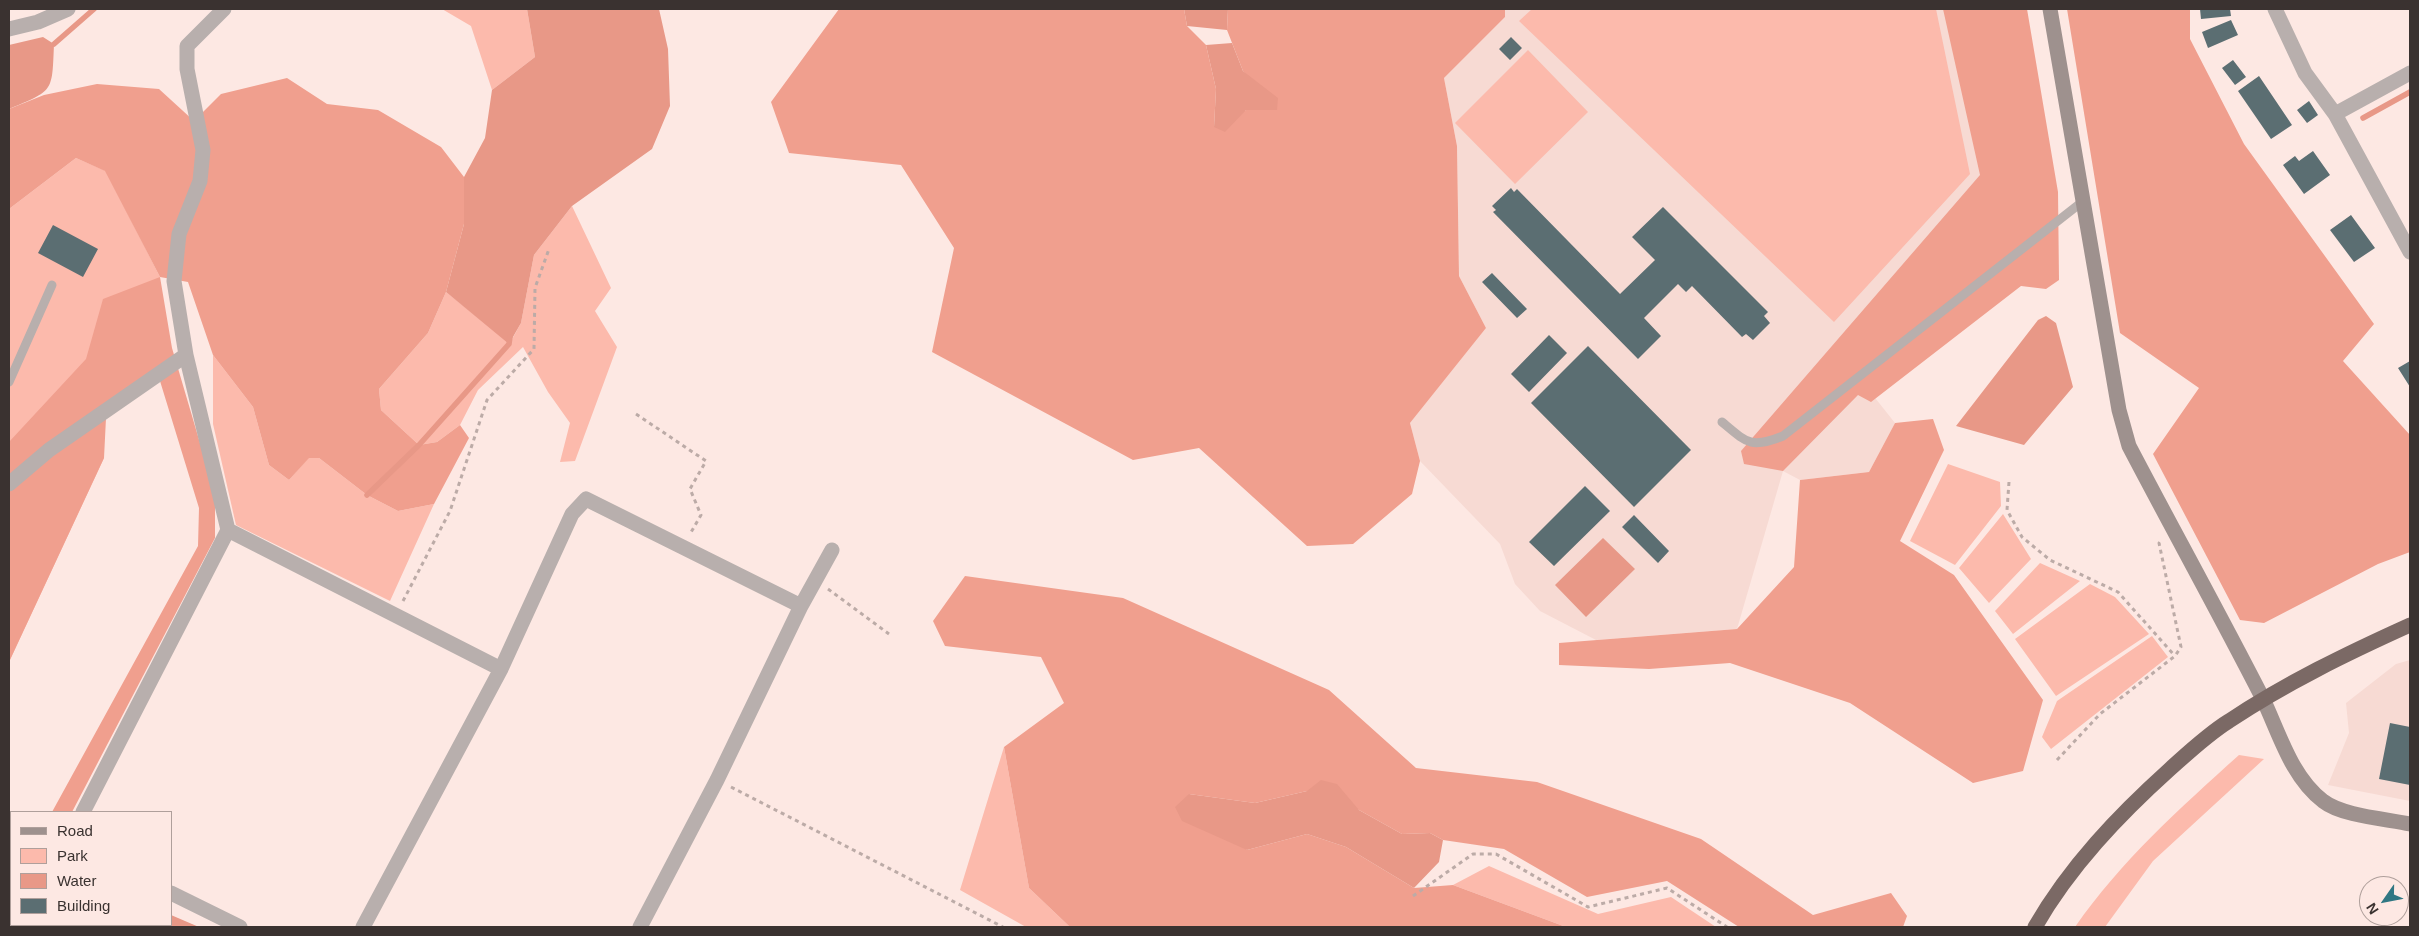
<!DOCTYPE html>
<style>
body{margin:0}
#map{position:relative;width:2419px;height:936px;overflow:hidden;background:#fde8e3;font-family:Arial,sans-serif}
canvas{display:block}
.frame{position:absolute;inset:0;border:10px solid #3a3230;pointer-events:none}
.legend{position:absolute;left:10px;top:811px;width:162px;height:115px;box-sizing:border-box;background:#fde8e3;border:1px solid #af9f9b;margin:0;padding:6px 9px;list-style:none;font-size:15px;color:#3a3230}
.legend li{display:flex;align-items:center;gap:10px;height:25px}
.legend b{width:25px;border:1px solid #af9f9b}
.north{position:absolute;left:2359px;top:876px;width:50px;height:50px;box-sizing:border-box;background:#fde8e3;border:1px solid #af9f9b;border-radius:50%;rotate:237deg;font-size:14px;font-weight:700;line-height:20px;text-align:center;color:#3a3230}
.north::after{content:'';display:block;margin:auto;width:18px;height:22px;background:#307783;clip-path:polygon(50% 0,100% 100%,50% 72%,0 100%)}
</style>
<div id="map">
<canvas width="2419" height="936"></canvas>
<div class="frame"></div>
<ul class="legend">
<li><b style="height:6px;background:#9e918e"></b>Road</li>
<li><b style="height:14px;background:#fcbaac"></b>Park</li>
<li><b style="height:14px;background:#e89887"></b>Water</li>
<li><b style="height:14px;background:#5b6e72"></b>Building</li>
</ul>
<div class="north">N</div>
</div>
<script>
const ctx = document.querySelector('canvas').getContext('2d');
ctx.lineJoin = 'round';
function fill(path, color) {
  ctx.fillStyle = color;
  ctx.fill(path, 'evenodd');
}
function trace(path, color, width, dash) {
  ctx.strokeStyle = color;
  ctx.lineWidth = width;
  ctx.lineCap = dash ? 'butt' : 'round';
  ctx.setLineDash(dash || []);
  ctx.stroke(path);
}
fill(new Path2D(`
 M1505 9H1957L2037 204 1872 394 1895 423 1869 472 1800 480 1783 471 1737 629 1596 640 1540 611 1515 584 1500 544 1420 461 1410 423 1486 328 1459 276 1457 146 1444 78 1505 17Z
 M2410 660V801L2328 785 2349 733 2346 703 2396 664Z`), '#f7dad3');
fill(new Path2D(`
 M442 9H527L535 57 492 90 471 26Z
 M1532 9H1936L1970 174 1834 322 1519 21Z
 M1528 50 1588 112 1515 184 1455 123Z
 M76 158 106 171 160 277 104 387V458L9 662V209Z
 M572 206 611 288 595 311 617 347 575 461 560 462 570 423 548 392 523 347 478 390 460 425 437 442 419 445 381 410 379 389 428 333 446 292 510 343 521 323 534 255Z
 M213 355 253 407 269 465 289 480 309 457 319 458 367 495 398 511 434 504 390 601 236 525 213 424Z
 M1948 464 2000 482 2001 506 1955 565 1910 541Z
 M2003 514 2031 559 1989 603 1959 568Z
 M2040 563 2080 581 2013 634 1995 611Z
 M2090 584 2115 597 2149 634 2056 696 2015 639Z
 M2152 636 2168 657 2051 749 2042 737 2057 701Z
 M1004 747 1029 888 1070 927H1026L960 890Z
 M2239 755 2264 759 2153 861 2105 927H2075C2121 861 2179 809 2239 755Z
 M1489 866 1598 914 1671 897 1716 927H1566L1453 885Z`), '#fcbaac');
fill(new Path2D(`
 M839 9H1184L1187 26 1206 45 1216 89 1214 127 1246 110H1277L1243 71 1227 30 1228 9H1505V17L1444 78 1457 146 1459 276 1486 328 1410 423 1420 461 1412 494 1353 544 1307 546 1199 448 1133 460 932 352 954 248 901 165 789 153 771 102Z
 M1943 9H2027L2058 192 2059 280 2046 289 2021 286 1871 402 1858 395 1783 471 1744 464 1741 451 1980 175Z
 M2067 9H2190V39L2244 144 2374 324 2343 361 2410 435V552L2378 564 2264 623 2240 620 2153 454 2199 388 2120 333Z
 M287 78 327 104 378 110 441 147 464 177V224L446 292 428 333 379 389 381 410 419 445 437 442 460 425 469 438 434 504 398 511 367 495 319 458H309L289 480 269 465 253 407 213 355 188 282 160 277 172 348 215 494V538L72 812H52L198 546 199 508 160 381 106 418 104 458 9 662V442L86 359 103 299 160 277 105 171 76 158 9 209V109L44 95 97 84 159 89 194 121 221 94Z
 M1933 419 1944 450 1900 541 1954 575 2043 700 2023 771 1973 783 1850 703 1730 663 1649 669 1559 665V643L1737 629 1794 567 1800 480 1869 472 1895 423Z
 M965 576 1123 598 1329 690 1416 768 1537 782 1701 839 1813 915 1891 893 1907 916 1903 927H1739L1667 881 1587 897 1504 849 1443 840 1430 833 1402 834 1359 810 1307 791 1255 803 1189 794 1247 850 1307 834 1346 847 1414 888 1453 885 1566 927H1070L1029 888 1004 747 1064 703 1041 657 945 646 933 621Z`), '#f09f8e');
fill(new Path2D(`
 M527 9H659L668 49 670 106 652 149 572 206 534 255 521 323 509 344 446 292 464 224V177L485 138 492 90 535 57Z
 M1184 9H1228L1227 30 1187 26Z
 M43 37 54 44C52 93 54 90 9 109V45Z
 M1232 43 1243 71 1278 98 1277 110H1246L1225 132 1214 127 1216 89 1206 45Z
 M2046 316 2056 323 2073 387 2024 445 1956 426 2038 320Z
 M1603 538 1635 569 1586 617 1555 585Z
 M1321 780 1337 784 1359 810 1402 834 1430 833 1443 840 1439 862 1414 888 1346 847 1307 834 1247 850 1182 821 1175 807 1189 794 1255 803 1307 791Z
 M171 915 199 927H52L53 925H171Z`), '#e89887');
trace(new Path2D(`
 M54 44 94 9
 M2363 118 2410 92
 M367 495 419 445 509 344 510 337`), '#e89887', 5.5);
fill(new Path2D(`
 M2200 9H2230L2231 16 2201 19Z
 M2231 20 2238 35 2208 48 2202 32Z
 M1511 37 1522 48 1510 60 1499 49Z
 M2233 60 2246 77 2235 85 2222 68Z
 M2259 76 2292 125 2271 139 2238 91Z
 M2309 101 2318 115 2307 123 2297 110Z
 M2313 151 2330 175 2304 194 2283 165 2295 156 2299 161Z
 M1511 188 1514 192 1517 189 1620 294 1655 260 1632 237 1663 207 1768 312 1764 316 1770 323 1753 340 1746 334 1742 337 1692 286 1686 292 1678 284 1644 318 1661 336 1638 359 1493 212 1496 210 1492 206Z
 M2351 215 2375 248 2354 262 2330 230Z
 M53 225 98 249 83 277 38 253Z
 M1492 273 1527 309 1517 318 1482 282Z
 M1549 335 1567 353 1529 392 1511 374Z
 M1588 346 1691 450 1634 507 1531 403Z
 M2410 361V387L2398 368Z
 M1585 486 1610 511 1554 566 1529 542Z
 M1634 515 1669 551 1658 563 1622 527Z
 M2390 723 2410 727V785L2379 779Z`), '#5b6e72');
trace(new Path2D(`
 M636 414 706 461 690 489 701 515 690 534
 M2009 482 2007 510 2022 537 2050 560 2118 592 2175 656
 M828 589 889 634
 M403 601 450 511 487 400 534 349 535 288 549 249
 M2057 760 2100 714 2175 656 2181 647 2159 543 2162 540
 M731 787 1003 927
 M1413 896 1473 854H1496L1588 907 1667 888 1727 927`), '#bcaba7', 3, [4, 4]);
trace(new Path2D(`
 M9 382 52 285
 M1722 422C1747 443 1751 449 1783 436L2082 202`), '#b8afad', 9);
trace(new Path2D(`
 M2275 9 2305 73 2335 114 2410 252
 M9 29 38 22 68 9
 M2335 114 2410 73
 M9 484 49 450 186 355
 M228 530 501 669
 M83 812 228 530 186 355 174 281 179 234 200 181 203 150 187 69V46L224 9
 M171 893 240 927
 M23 927 25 925
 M363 927 501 669 572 514 586 499 801 606
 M640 927 717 780 801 606 832 550`), '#b8afad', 15);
trace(new Path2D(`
 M2050 9 2119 410 2129 446C2173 530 2219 613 2262 697 2279 732 2291 777 2323 801 2342 816 2387 819 2410 824`), '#9e918e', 15);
trace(new Path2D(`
 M2035 927C2070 866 2119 815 2170 769 2189 752 2208 734 2229 721 2286 683 2348 653 2410 625`), '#7b6965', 15);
</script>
